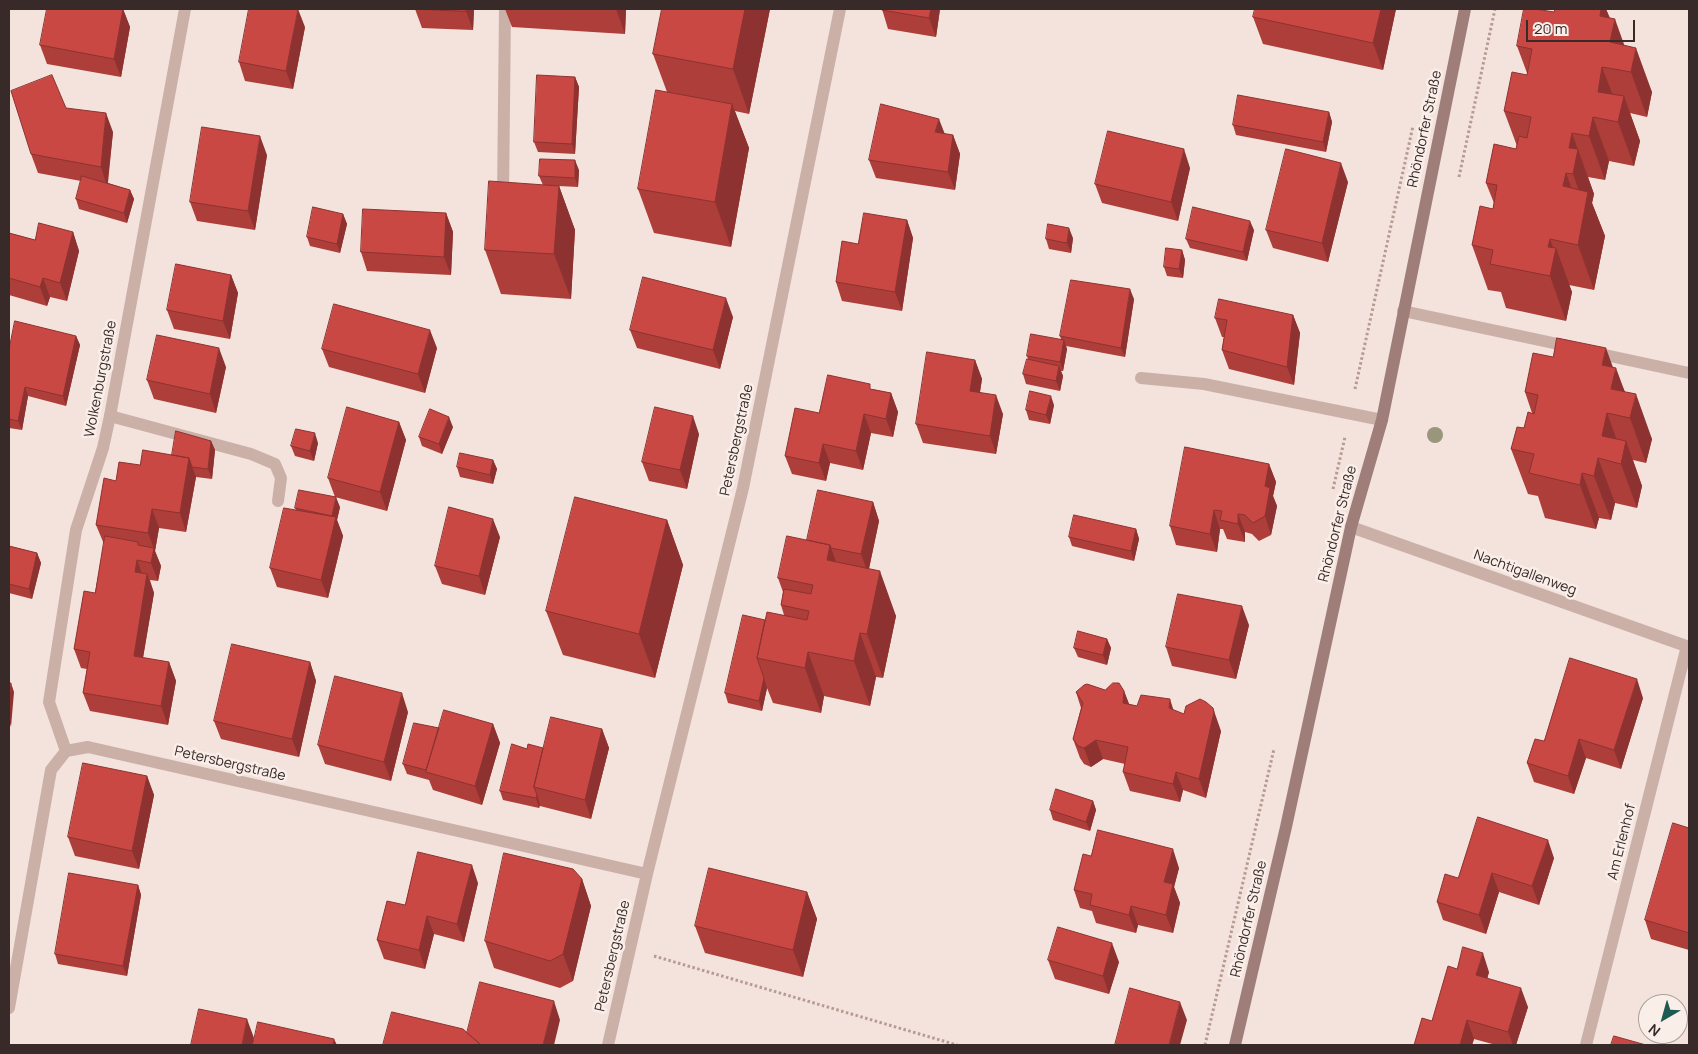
<!DOCTYPE html>
<meta charset="utf-8">
<style>
body{margin:0}
#map{position:relative;width:1698px;height:1054px;overflow:hidden;background:#f3e3dc;font-family:Manrope,sans-serif}
canvas{display:block}
.frame{position:absolute;inset:0;border:10px solid #382a28;pointer-events:none}
.north{position:absolute;left:1638px;top:994px;width:50px;height:50px;box-sizing:border-box;background:#faeee9;border:1px solid #aca09c;border-radius:50%;rotate:218deg;font-size:14px;font-weight:700;line-height:20px;text-align:center;color:#382a28}
.north::after{content:'';display:block;margin:auto;width:18px;height:22px;background:#1d5a51;clip-path:polygon(50% 0,100% 100%,50% 72%,0 100%)}
.scale{position:absolute;left:1526px;top:20px;width:109px;height:22px;box-sizing:border-box;border:2px solid #382a28;border-top:0;padding-left:6px;font-size:15px;line-height:18px;white-space:nowrap;color:#382a28;-webkit-text-stroke:4px #faeee9;paint-order:stroke}
</style>
<div id="map">
<canvas width="1698" height="1054"></canvas>
<div class="frame"></div>
<div class="north">N</div>
<div class="scale">20 m</div>
</div>
<script>
const ctx = document.querySelector('canvas').getContext('2d');
ctx.lineJoin = 'round';
function trace(path, color, width, dash) {
  ctx.strokeStyle = color;
  ctx.lineWidth = width;
  ctx.lineCap = dash ? 'butt' : 'round';
  ctx.setLineDash(dash || []);
  ctx.stroke(path);
}
function fill(path, color) {
  ctx.fillStyle = color;
  ctx.fill(path, 'evenodd');
}
function write(font, color, halo, rows, align = 'center') {
  ctx.font = font + ' Manrope,sans-serif';
  ctx.lineWidth = 5;
  ctx.setLineDash([]);
  ctx.textBaseline = 'middle';
  ctx.strokeStyle = halo;
  ctx.fillStyle = color;
  for (const [text, x, y, turn = 0] of rows) {
    ctx.save();
    ctx.translate(x, y);
    ctx.rotate((+turn || 0) * Math.PI / 180);
    ctx.textAlign = isNaN(turn) ? turn : align;
    if (halo) ctx.strokeText(text, 0, 0);
    ctx.fillText(text, 0, 0);
    ctx.restore();
  }
}
trace(new Path2D(`
 M1459 177 1495 9
 M1355 389 1413 126
 M1333 489 1345 437
 M654 956 957 1045
 M1205 1045 1274 749`), '#b79a92', 3, [2.5, 2.5]);
trace(new Path2D(`
 M503 199 505 9
 M1403 311 1572 347
 M1591 352 1689 373
 M1141 378 1204 384 1382 420
 M110 416 251 454 275 464 281 478 278 501`), '#cbb0a8', 12);
trace(new Path2D(`
 M1351 527 1689 647
 M66 751 49 702 76 530 103 448 110 416 185 9
 M9 1008 51 770 66 751 88 747 647 874
 M608 1045 647 874 743 488 840 9
 M1586 1045 1687 646`), '#cbb0a8', 12);
trace(new Path2D(`
 M1235 1045 1286 827 1351 527 1382 420 1465 9`), '#9f7e79', 12);
ctx.fillStyle = '#99967b';
for (const [x, y] of [
 [1435,435]
]) {
  ctx.beginPath();
  ctx.arc(x, y, 8, 0, 2 * Math.PI);
  ctx.fill();
}
fill(new Path2D(`
 M123 9 130 27 121 77 47 64 40 45Z
 M415 9H474L473 30 422 28Z
 M505 9H626L625 34 512 27Z
 M662 9H770L749 114 735 111 749 148 731 247 654 233 638 189 667 92 653 54Z
 M882 9H940L936 37 888 29Z
 M1396 9 1383 70 1263 44 1253 17Z
 M1606 9 1610 18 1624 45 1652 92 1647 117 1630 113 1640 141 1634 166 1609 161 1605 180 1588 177 1594 194 1592 203 1605 236 1594 290 1569 285 1572 292 1566 321 1506 308 1501 292 1488 290 1472 245 1493 209 1494 203 1486 183 1516 149 1517 146 1504 111 1527 75V73L1517 46 1554 12Z
 M305 27 293 89 245 81 239 62Z
 M575 77 579 87 575 154 538 152 534 142Z
 M66 108 113 132 108 183 130 190 134 199 127 223 79 209 76 199 81 181 38 173 31 154Z
 M1329 112 1332 122 1326 152 1236 135 1233 125Z
 M944 134 953 135 960 154 955 190 876 178 869 160Z
 M267 155 255 230 197 221 190 202Z
 M1190 168 1178 221 1102 203 1095 184Z
 M579 170 578 187 559 186 575 230 571 299 501 294 485 250 543 185 539 176Z
 M1348 182 1328 262 1273 248 1266 230Z
 M446 213 453 232 451 275 367 271 361 252Z
 M343 214 347 224 340 253 310 246 307 237Z
 M907 220 913 238 902 311 842 301 836 282 858 244Z
 M1254 230 1247 261 1190 248 1186 239Z
 M73 232 79 251 67 301 50 297 47 306 9 295V233L35 240Z
 M1073 238 1071 253 1049 249 1046 239Z
 M1182 250 1185 260 1183 278 1167 276 1164 267Z
 M231 275 238 293 230 339 174 329 167 310Z
 M1134 299 1125 357 1066 346 1067 349 1063 371H1061L1063 376 1060 391 1026 384 1023 374 1028 359 1027 356 1061 339 1060 336Z
 M1293 315 1300 333 1294 385 1229 369 1222 350 1224 337H1222L1215 318Z
 M733 317 720 369 637 348 630 330Z
 M76 336 80 345 66 406 28 396 22 430 9 428V350Z
 M437 348 425 393 329 367 322 349Z
 M1553 357 1613 367 1625 392 1652 439 1646 463 1633 460 1642 486 1637 508 1615 503 1611 520 1599 518 1596 529 1545 518 1538 496 1528 494 1511 449 1532 413 1525 392Z
 M975 360 982 379 980 392 1003 414 996 454 923 443 916 424Z
 M226 367 216 413 154 399 147 380Z
 M872 389 891 393 898 412 893 437 871 433 863 470 830 463 826 481 792 474 785 456 819 413Z
 M1054 405 1050 424 1029 420 1026 410Z
 M399 422 406 440 387 511 335 497 328 478Z
 M453 427 442 454 422 446 419 437Z
 M699 434 687 489 649 481 642 462Z
 M211 441 215 450 212 479 196 477 186 532 159 528 155 551 161 566 158 581 150 580 154 593 143 658 169 662 176 681 168 725 90 711 83 693 87 669 81 668 74 649 95 593 104 544 96 525 116 481 172 455Z
 M318 443 314 461 295 456 291 446Z
 M493 460 497 469 493 484 460 477 457 467Z
 M1269 464 1276 482 1273 496 1277 506 1271 535 1259 541 1252 534 1245 532V542L1227 539 1223 529H1220L1217 552 1176 545 1170 526Z
 M873 502 879 521 869 569 896 616 883 678 876 677 870 706 824 696 821 713 773 703 767 688 762 711 728 703 725 693 765 620 784 615 781 605 783 592 778 578 807 540Z
 M340 507 337 520 343 536 328 598 277 587 270 568 296 510 295 508Z
 M667 520 683 565 655 678 563 655 546 611Z
 M1136 529 1139 539 1134 561 1072 546 1069 537Z
 M500 537 485 595 442 584 435 566Z
 M9 546 37 553 41 563 32 599 9 593Z
 M1249 625 1236 679 1172 666 1166 647Z
 M1107 639 1111 648 1107 665 1078 657 1074 648Z
 M310 662 316 681 299 757 221 739 214 721Z
 M1105 690 1124 691 1129 704 1137 706 1173 710 1221 731 1206 798 1183 790 1180 802 1130 791 1123 772 1125 764 1103 759 1091 767 1084 764 1080 758 1073 739 1081 708 1076 692Z
 M1643 698 1621 769 1586 758 1574 794 1534 782 1527 763 1544 741Z
 M408 712 391 781 325 764 318 745Z
 M493 724 500 743 482 805 433 790 429 780 407 774 403 764 439 728Z
 M602 729 609 748 591 819 540 806V805L539 808 503 800 500 791 527 749 543 748Z
 M147 776 154 795 139 869 75 856 68 837Z
 M1093 801 1096 810 1090 831 1053 820 1050 810Z
 M1689 828V950L1651 939 1645 920Z
 M1091 856 1179 868 1174 887 1180 903 1173 933 1138 925 1136 933 1096 923 1092 911 1080 908 1074 890Z
 M1554 858 1539 905 1499 892 1486 934 1443 920 1437 902 1458 878Z
 M582 879 591 906 573 981 560 988 494 968 485 941Z
 M478 883 464 942 434 934 425 969 384 959 377 940 405 905Z
 M138 885 141 895 127 976 58 964 55 954Z
 M807 892 817 919 803 977 705 953 695 926Z
 M1048 960 1119 962 1109 994 1055 979Z
 M1457 969 1489 972 1487 979 1528 1007 1516 1045H1496L1474 1039 1472 1045H1414L1432 1021Z`), '#ad3e3a');
fill(new Path2D(`
 M123 9 130 27 121 77 114 59Z
 M298 9 305 27 293 89 286 71Z
 M466 9H474L473 30 466 11Z
 M616 9H626L625 34Z
 M745 9H770L749 114 733 69Z
 M931 9H940L936 37 929 18Z
 M1381 9H1396L1383 70 1373 43Z
 M1601 9H1606L1613 27 1615 19 1631 64 1620 70 1600 16Z
 M1636 48 1652 92 1647 117 1631 72Z
 M1602 67 1619 111 1598 92Z
 M575 77 579 87 575 154 572 144Z
 M1624 96 1640 141 1634 166 1618 122Z
 M732 104 749 148 731 247 715 202Z
 M1329 112 1332 122 1326 152 1323 142Z
 M106 113 113 132 107 186 101 167Z
 M1593 117 1609 161 1605 180 1589 136Z
 M939 119 946 137 935 132Z
 M1572 133 1594 194 1592 203 1605 236 1594 290 1578 245 1585 208 1573 174 1569 148Z
 M953 135 960 154 955 190 948 172Z
 M260 136 267 155 255 230 248 211Z
 M1184 149 1190 168 1178 221 1171 202Z
 M575 160 579 170 578 187 575 178Z
 M1341 163 1348 182 1328 262 1322 243Z
 M1566 173 1582 217 1563 186Z
 M559 186 575 230 571 299 554 254Z
 M130 190 134 199 127 223 124 213Z
 M446 213 453 232 451 275 444 257Z
 M343 214 347 224 340 253 337 244Z
 M907 220 913 238 902 311 895 292Z
 M1250 221 1254 230 1247 261 1243 252Z
 M1069 228 1073 238 1071 253 1067 243Z
 M73 232 79 251 67 301 60 283Z
 M1550 239 1555 253 1556 248 1572 292 1566 321 1550 276 1548 247Z
 M1182 250 1185 260 1183 278 1179 269Z
 M231 275 238 293 230 339 223 321Z
 M43 278 50 297 47 306 40 287Z
 M1130 289 1134 299 1125 357 1121 348Z
 M726 298 733 317 720 369 713 350Z
 M1293 315 1300 333 1294 385 1287 367Z
 M430 330 437 348 425 393 418 374Z
 M76 336 80 345 66 406 63 396Z
 M1064 340 1067 349 1063 371 1060 362Z
 M219 348 226 367 216 413 210 394Z
 M1606 348 1615 373 1616 368 1632 411 1636 394 1652 439 1646 463 1630 418 1621 416 1602 365Z
 M975 360 982 379 977 410 970 391Z
 M1059 366 1063 376 1060 391 1056 381Z
 M25 387 28 396 22 430 18 421Z
 M891 393 898 412 893 437 886 419Z
 M996 395 1003 414 996 454 990 436Z
 M1051 396 1054 405 1050 424 1046 415Z
 M1607 413 1623 457 1626 441 1642 486 1637 508 1621 464 1602 436Z
 M864 414 871 433 863 470 856 451Z
 M693 416 699 434 687 489 680 470Z
 M449 417 453 427 442 454 439 444Z
 M399 422 406 440 387 511 380 492Z
 M315 433 318 443 314 461 310 451Z
 M211 441 215 450 212 479 208 469Z
 M823 444 830 463 826 481 819 463Z
 M189 458 196 477 186 532 180 513Z
 M1598 458 1615 503 1611 520 1594 476Z
 M493 460 497 469 493 484 490 475Z
 M1269 464 1276 482 1273 496 1277 506 1271 535 1265 516V486Z
 M1582 473 1599 518 1596 529 1580 485Z
 M336 497 340 507 337 520 343 536 328 598 321 580 335 523 332 516Z
 M873 502 879 521 868 573 861 554Z
 M152 509 159 528 155 551 161 566 158 581 151 563 154 549 148 533Z
 M1214 510 1220 529 1217 552 1210 534Z
 M1238 514 1245 532V542L1238 524Z
 M493 519 500 537 485 595 479 576Z
 M667 520 683 565 655 678 639 634Z
 M1136 529 1139 539 1134 561 1131 551Z
 M830 545 846 590 827 560Z
 M37 553 41 563 32 599 29 589Z
 M137 560 144 579 135 572Z
 M880 571 896 616 883 678 867 634Z
 M147 574 154 593 140 675 134 656Z
 M1242 606 1249 625 1236 679 1229 660Z
 M860 633 876 677 870 706 854 661Z
 M1107 639 1111 648 1107 665 1103 655Z
 M808 652 824 696 821 713 805 668Z
 M169 662 176 681 168 725 161 706Z
 M310 662 316 681 299 757 292 739Z
 M764 678 767 688 762 711 759 701Z
 M1637 679 1643 698 1621 769 1614 750Z
 M11 683 14 692 11 727 9 720V704Z
 M1124 691 1131 709 1123 703Z
 M402 693 408 712 391 781 384 762Z
 M1170 699 1176 718 1169 708Z
 M1213 708 1221 731 1206 798 1199 779Z
 M493 724 500 743 482 805 475 786Z
 M602 729 609 748 591 819 585 800Z
 M1579 739 1586 758 1574 794 1568 776Z
 M1096 740 1103 759 1091 767 1084 748Z
 M1176 772 1183 790 1180 802 1173 784Z
 M147 776 154 795 139 869 132 851Z
 M537 795 540 805 539 808 536 798Z
 M1093 801 1096 810 1090 831 1086 822Z
 M1548 840 1554 858 1539 905 1532 886Z
 M1173 849 1179 868 1174 887 1180 903 1173 933 1166 915 1164 882Z
 M472 865 478 883 464 942 457 924Z
 M1492 873 1499 892 1486 934 1479 915Z
 M582 879 591 906 573 981 563 954Z
 M138 885 141 895 127 976 123 966Z
 M807 892 817 919 803 977 793 950Z
 M1131 906 1138 925 1136 933 1129 915Z
 M427 916 434 934 425 969 419 950Z
 M1112 943 1119 962 1109 994 1103 976Z
 M1483 953 1489 972 1483 994 1476 975Z
 M1521 988 1528 1007 1516 1045H1513L1508 1032Z
 M554 1001 560 1020 554 1045H543Z
 M1180 1002 1187 1020 1180 1045H1169Z
 M247 1019 254 1038 253 1045H242Z
 M1467 1020 1474 1039 1472 1045H1460Z
 M334 1039 337 1045H333Z`), '#8d3230');
const building = new Path2D(`
 M47 9H123L114 59 40 45Z
 M249 9H298L286 71 239 62Z
 M415 9H466V11Z
 M662 9H745L733 69 653 54Z
 M882 9H931L929 18 882 10Z
 M1255 9H1381L1373 43 1253 17Z
 M1524 9H1535L1554 12 1555 9H1601L1600 16 1615 19 1610 42 1636 48 1631 72 1602 67 1598 92 1624 96 1618 122 1593 117 1589 136 1572 133 1569 148 1578 149 1573 174 1566 173 1563 186 1588 192 1578 245 1550 239 1548 247 1556 248 1550 276 1490 264 1493 250 1472 245 1480 206 1493 209 1497 185 1486 183 1494 144 1516 149 1519 136 1527 138 1531 117 1504 111 1512 72 1527 75 1532 49 1517 46Z
 M52 75 66 108 106 113 101 167 31 154 11 91Z
 M537 75 575 77 572 144 534 142Z
 M656 90 732 104 715 202 638 189Z
 M1238 95 1329 112 1323 142 1233 125Z
 M881 104 939 119 935 132 953 135 948 172 869 160Z
 M202 127 260 136 248 211 190 202Z
 M1108 131 1184 149 1171 202 1095 184Z
 M1286 149 1341 163 1322 243 1266 230Z
 M540 159 575 160V178L539 176Z
 M82 176 130 190 124 213 76 199Z
 M489 181 559 186 554 254 485 250Z
 M313 207 343 214 337 244 307 237Z
 M1193 207 1250 221 1243 252 1186 239Z
 M363 209 446 213 444 257 361 252Z
 M864 213 907 220 895 292 836 282 842 241 858 244Z
 M39 223 73 232 60 283 43 278 40 287 9 278V233L35 240Z
 M1048 224 1069 228 1067 243 1046 239Z
 M1166 248 1182 250 1179 269 1164 267Z
 M176 264 231 275 223 321 167 310Z
 M643 277 726 298 713 350 630 330Z
 M1071 280 1130 289 1121 348 1060 336Z
 M1219 299 1293 315 1287 367 1222 350 1227 320 1215 318Z
 M334 304 430 330 418 374 322 349Z
 M15 321 76 336 63 396 25 387 18 421 9 419V350Z
 M1031 334 1064 340 1060 362 1027 356Z
 M157 335 219 348 210 394 147 380Z
 M1557 338 1606 348 1602 365 1616 368 1611 389 1636 394 1630 418 1607 413 1602 436 1626 441 1621 464 1598 458 1594 476 1582 473 1580 485 1529 473 1534 454 1511 449 1517 427 1524 428 1528 412 1534 414 1538 395 1525 392 1533 353 1553 357Z
 M927 352 975 360 970 391 996 395 990 436 916 424Z
 M1027 359 1059 366 1056 381 1023 374Z
 M828 375 870 384V389L891 393 886 419 864 414 856 451 823 444 819 463 785 456 795 408 819 413Z
 M1030 391 1051 396 1046 415 1026 410Z
 M347 407 399 422 380 492 328 478Z
 M655 407 693 416 680 470 642 462Z
 M430 409 449 417 439 444 419 437Z
 M296 429 315 433 310 451 291 446Z
 M176 431 211 441 208 469 192 467 189 458 172 455Z
 M1185 447 1269 464 1265 486 1270 488 1265 516 1253 523 1245 515 1238 514V524L1220 520 1222 511 1214 510 1210 534 1170 526Z
 M143 450 189 458 180 513 152 509 148 533 96 525 104 478 116 481 119 462 140 465Z
 M460 453 493 460 490 475 457 467Z
 M299 490 336 497 332 516 295 508Z
 M818 490 873 502 861 554 831 548 830 545 807 540Z
 M575 497 667 520 639 634 546 611Z
 M449 507 493 519 479 576 435 566Z
 M284 508 336 517 321 580 270 568Z
 M1074 515 1136 529 1131 551 1069 537Z
 M105 536 138 542V545L154 548 151 563 137 560 135 572 147 574 134 656 169 662 161 706 83 693 90 652 74 649 84 591 95 593Z
 M787 536 830 545 827 560 880 571 867 634 860 633 854 661 808 652 805 668 757 658 767 612 807 620 809 611 781 605 784 589 811 594 813 585 778 578Z
 M9 546 37 553 29 589 9 584Z
 M1178 594 1242 606 1229 660 1166 647Z
 M743 615 765 620 757 658 764 678 759 701 725 693Z
 M1078 631 1107 639 1103 655 1074 648Z
 M232 644 310 662 292 739 214 721Z
 M1570 658 1637 679 1614 750 1579 739 1568 776 1527 763 1535 739 1544 741Z
 M335 676 402 693 384 762 318 745Z
 M9 683H11L9 704Z
 M1113 683H1119L1124 691 1123 703 1137 706 1141 695 1170 699 1169 708 1184 714 1186 706 1200 699 1206 702 1213 708 1214 712 1199 779 1176 772 1173 784 1123 772 1128 747 1096 740 1084 748 1078 746 1073 739 1083 703 1076 692 1084 685 1087 684 1105 690Z
 M444 710 493 724 475 786 426 772Z
 M551 717 602 729 585 800 534 787Z
 M414 723 439 728 426 770 403 764Z
 M512 744 527 749 528 744 543 748 534 787 537 795 536 798 500 791Z
 M83 763 147 776 132 851 68 837Z
 M1056 789 1093 801 1086 822 1050 810Z
 M1478 817 1548 840 1532 886 1492 873 1479 915 1437 902 1445 874 1458 878Z
 M1673 823 1689 828V933L1645 920Z
 M1098 830 1173 849 1164 882 1173 884 1166 915 1131 906 1129 915 1090 905 1092 894 1074 890 1083 854 1091 856Z
 M418 852 472 865 457 924 427 916 419 950 377 940 387 901 405 905Z
 M504 853 573 869 582 879 563 954 550 961 485 941Z
 M709 868 807 892 793 950 695 926Z
 M69 873 138 885 123 966 55 954Z
 M1058 927 1112 943 1103 976 1048 960Z
 M1463 947 1483 953 1476 975 1521 988 1508 1032 1467 1020 1460 1045H1414L1422 1018 1432 1021 1448 966 1457 969Z
 M480 982 554 1001 543 1045H480V1044L467 1033Z
 M1130 988 1180 1002 1169 1045H1115Z
 M199 1009 247 1019 242 1045H191Z
 M392 1012 463 1029 480 1044 477 1045H383Z
 M258 1022 334 1039 333 1045H253Z
 M1614 1036 1646 1045H1611Z`);
fill(building, '#c94844');
trace(building, '#8d3230', 1);
write('14px', '#382a28', '#faeee9', [
 ["Rhöndorfer Straße",1425,129,-78],
 ["Wolkenburgstraße",101,379,-79],
 ["Petersbergstraße",737,440,-78],
 ["Rhöndorfer Straße",1338,524,-76],
 ["Nachtigallenweg",1525,573,20],
 ["Petersbergstraße",230,764,13],
 ["Am Erlenhof",1622,842,-76],
 ["Rhöndorfer Straße",1249,919,-77],
 ["Petersbergstraße",613,956,-77]
]);
</script>
